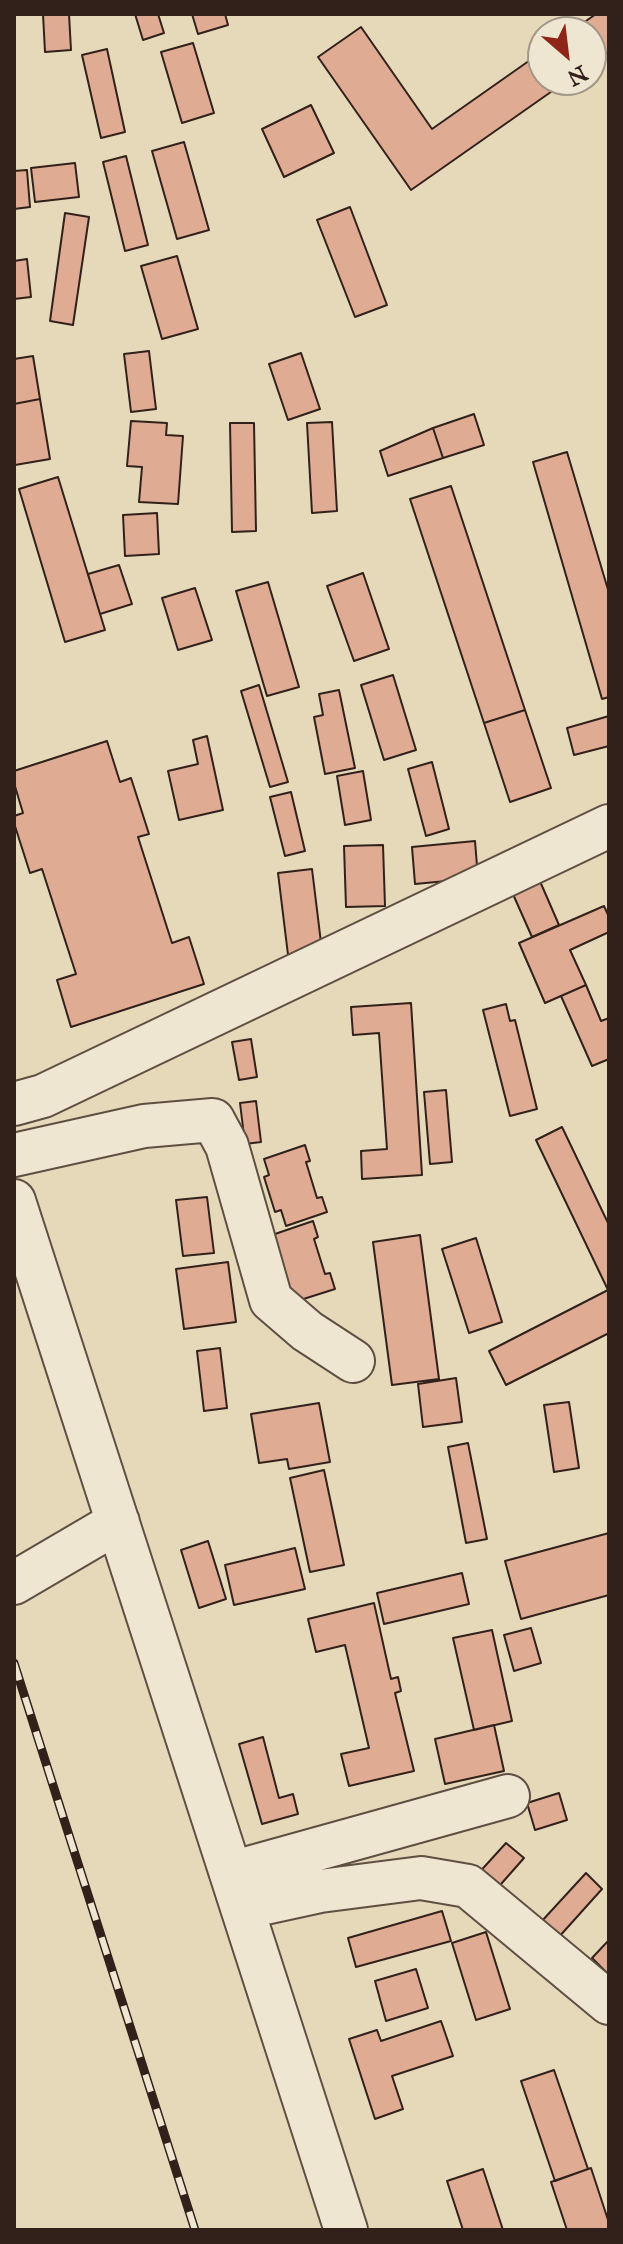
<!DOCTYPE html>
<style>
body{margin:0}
#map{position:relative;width:623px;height:2244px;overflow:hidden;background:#e6d9ba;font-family:"IM FELL Great Primer",serif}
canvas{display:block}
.frame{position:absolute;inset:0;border:16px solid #32211b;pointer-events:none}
.north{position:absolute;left:527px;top:16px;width:80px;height:80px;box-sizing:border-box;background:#efe6d2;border:2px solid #a39789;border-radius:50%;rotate:152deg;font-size:22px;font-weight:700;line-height:32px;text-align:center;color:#32211b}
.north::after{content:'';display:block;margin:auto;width:28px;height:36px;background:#8f2418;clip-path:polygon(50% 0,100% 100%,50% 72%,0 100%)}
</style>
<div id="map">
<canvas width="623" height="2244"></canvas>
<div class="frame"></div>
<div class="north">N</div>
</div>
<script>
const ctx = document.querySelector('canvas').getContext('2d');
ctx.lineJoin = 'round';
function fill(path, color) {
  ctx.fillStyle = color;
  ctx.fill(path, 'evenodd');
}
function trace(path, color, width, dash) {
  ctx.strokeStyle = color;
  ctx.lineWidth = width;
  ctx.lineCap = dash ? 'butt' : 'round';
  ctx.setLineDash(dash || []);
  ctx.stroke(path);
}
const building = new Path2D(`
 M43 14H69L71 50 45 52Z
 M135 14H158L164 33 143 40Z
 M192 14H225L228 25 198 34Z
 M596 14H609V51L591 64V32H570Z
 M361 27 432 129 543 51V80H568L411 190 318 57Z
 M193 43 214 113 182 123 161 52Z
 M107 49 125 132 101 138 82 55Z
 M311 105 334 153 284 177 262 129Z
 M184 142 209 230 177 239 152 151Z
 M126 156 148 245 125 251 103 162Z
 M75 163 79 197 35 202 31 168Z
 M27 170 30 207 14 209V171Z
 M350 207 387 305 355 317 317 220Z
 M65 213 89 217 73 325 50 321Z
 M177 256 198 329 162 339 141 266Z
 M27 259 31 297 14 299V261Z
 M149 351 156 409 131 412 124 354Z
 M301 353 320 409 288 420 269 364Z
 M33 356 40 399 14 404V359Z
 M40 399 50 459 15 465 14 404Z
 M474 414 484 445 443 458 433 428Z
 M131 421 167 423 166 435 183 436 178 504 139 502 142 467 127 466Z
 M332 422 337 511 312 513 307 423Z
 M230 423H254L256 531 232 532Z
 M433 428 443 458 388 476 380 451Z
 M567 452 609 593V697L602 699 533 462Z
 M58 477 105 630 65 642 19 489Z
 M451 486 525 710 484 723 410 499Z
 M157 513 159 554 125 556 123 515Z
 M119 565 132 604 100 614 88 574Z
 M363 573 389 649 354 661 327 586Z
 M268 582 299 687 267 696 236 591Z
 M195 588 212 640 178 650 162 598Z
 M393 675 416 750 384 760 361 685Z
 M259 685 288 782 270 787 241 691Z
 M339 690 355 768 325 774 314 717 323 715 319 694Z
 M525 710 551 788 510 802 484 723Z
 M609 716V746L574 755 567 728Z
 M207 736 223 810 179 820 168 771 198 764 193 740Z
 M107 741 120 782 131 778 149 834 138 837 172 943 189 937 204 984 71 1027 57 980 76 974 42 869 30 873 14 823V816L23 813 14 783V771Z
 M432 762 449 829 426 836 408 769Z
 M363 771 371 820 345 825 337 776Z
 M291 792 305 851 285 856 270 797Z
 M475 841 478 878 415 884 412 847Z
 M383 845 385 906 346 907 344 846Z
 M312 869 323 959 289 963 278 873Z
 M539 879 559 925 532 937 512 892Z
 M604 906 609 917V932L570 950 586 985 545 1003 519 943Z
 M586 985 601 1021 609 1018V1059L592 1066 561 996Z
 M411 1003 422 1175 362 1179 361 1151 387 1149 379 1033 353 1035 351 1007Z
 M506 1004 510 1021 515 1020 537 1109 510 1116 483 1010Z
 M251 1039 257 1077 239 1080 232 1042Z
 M446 1090 452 1162 430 1164 424 1092Z
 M256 1101 261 1142 245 1144 240 1103Z
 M562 1127 609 1225 608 1290 536 1140Z
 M305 1145 310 1161 306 1162 317 1198 322 1197 327 1212 286 1226 281 1210 275 1212 264 1177 269 1175 264 1159Z
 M207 1197 214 1253 183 1256 176 1200Z
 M313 1221 318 1237 314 1239 325 1274 330 1273 335 1289 294 1302 272 1235Z
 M420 1235 439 1379 392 1385 373 1242Z
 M476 1238 502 1322 469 1333 442 1249Z
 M228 1262 236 1322 184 1329 176 1269Z
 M608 1290 609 1333 506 1385 489 1351Z
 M220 1348 227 1408 204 1411 197 1351Z
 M456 1378 462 1422 423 1427 418 1384Z
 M569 1402 579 1468 554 1472 544 1405Z
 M319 1403 330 1462 289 1469 287 1459 259 1463 251 1414Z
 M468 1443 487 1539 466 1543 448 1447Z
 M324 1470 344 1565 310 1572 290 1478Z
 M609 1533V1595L521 1619 505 1561Z
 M208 1541 226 1599 199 1608 181 1550Z
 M295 1548 305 1589 234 1605 225 1565Z
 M462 1573 469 1604 384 1624 377 1593Z
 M374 1603 391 1679 398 1677 401 1691 395 1693 414 1771 349 1786 341 1754 369 1748 345 1645 316 1652 308 1619Z
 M531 1628 541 1663 514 1671 504 1635Z
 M492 1630 512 1721 474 1730 453 1638Z
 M494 1725 504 1771 445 1784 435 1739Z
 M263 1737 279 1798 293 1794 298 1814 262 1824 239 1744Z
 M559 1793 567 1820 535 1830 527 1803Z
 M506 1843 524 1858 494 1892 476 1876Z
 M586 1873 602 1889 558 1938 541 1922Z
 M442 1911 451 1941 356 1967 348 1938Z
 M486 1932 510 2009 476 2020 452 1943Z
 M609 1940V1975L592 1958Z
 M416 1969 428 2008 386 2021 375 1981Z
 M441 2021 453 2056 392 2076 403 2109 375 2119 349 2039 377 2030 381 2041Z
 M554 2070 588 2169 555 2181 521 2081Z
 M591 2168 609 2223V2230H567L551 2182Z
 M483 2169 503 2230H463L447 2181Z`);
fill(building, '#dfac93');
trace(building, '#32211b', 2);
const minor = new Path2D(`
 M14 1104 43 1096 609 826
 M14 1155 144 1126 213 1120 227 1146 271 1300 307 1331 353 1361
 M14 1201 346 2230
 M14 1583 118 1522
 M231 1873 508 1796
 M242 1908 320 1891 421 1878 468 1886 609 2003`);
trace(minor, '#5f4f43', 46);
trace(minor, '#efe6d2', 42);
const rail = new Path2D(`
 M14 1663 195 2230`);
trace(rail, '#32211b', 9);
trace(rail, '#efe6d2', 6, [18]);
</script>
